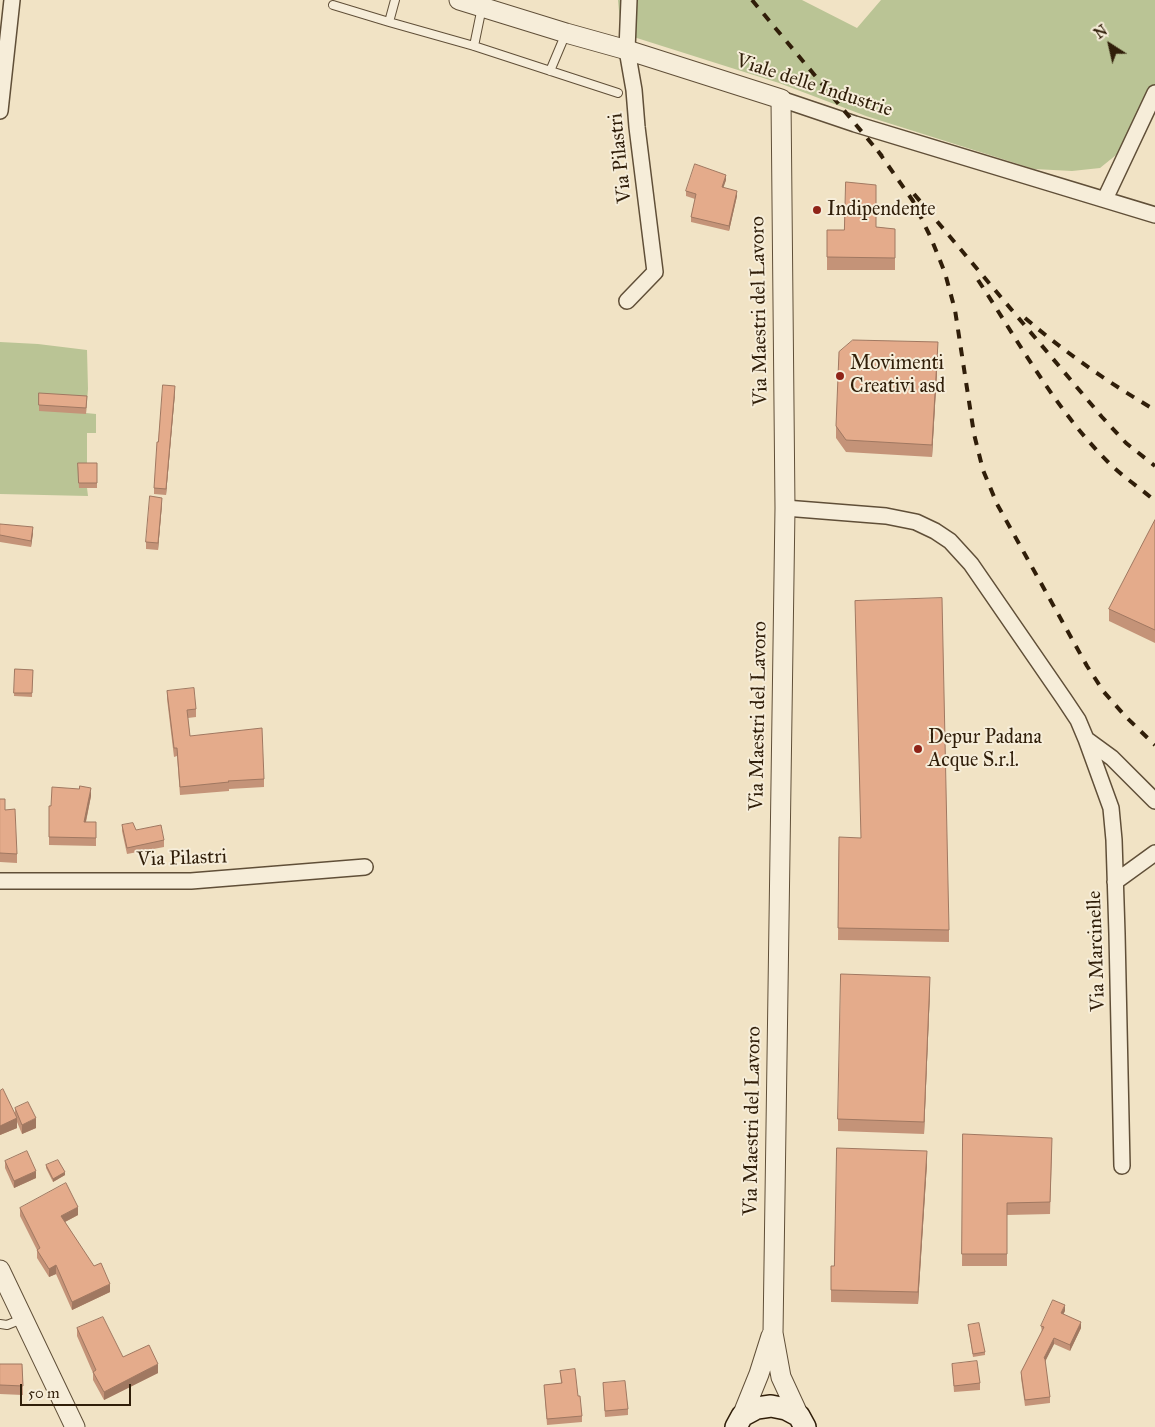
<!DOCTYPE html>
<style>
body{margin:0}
#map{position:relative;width:1155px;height:1427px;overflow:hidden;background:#f1e3c5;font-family:"IM FELL Great Primer",serif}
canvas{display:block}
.north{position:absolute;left:1085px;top:20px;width:50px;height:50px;-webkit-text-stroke:4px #f6edd9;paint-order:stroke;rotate:325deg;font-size:14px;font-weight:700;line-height:20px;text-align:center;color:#301e09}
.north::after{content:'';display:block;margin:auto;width:18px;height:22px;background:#301e09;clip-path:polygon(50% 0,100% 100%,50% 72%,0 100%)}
.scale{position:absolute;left:20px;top:1384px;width:111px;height:22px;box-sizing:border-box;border:2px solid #301e09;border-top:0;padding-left:6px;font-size:15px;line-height:18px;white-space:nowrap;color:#301e09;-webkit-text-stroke:4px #f6edd9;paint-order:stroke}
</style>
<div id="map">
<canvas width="1155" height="1427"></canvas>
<div class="north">N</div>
<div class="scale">50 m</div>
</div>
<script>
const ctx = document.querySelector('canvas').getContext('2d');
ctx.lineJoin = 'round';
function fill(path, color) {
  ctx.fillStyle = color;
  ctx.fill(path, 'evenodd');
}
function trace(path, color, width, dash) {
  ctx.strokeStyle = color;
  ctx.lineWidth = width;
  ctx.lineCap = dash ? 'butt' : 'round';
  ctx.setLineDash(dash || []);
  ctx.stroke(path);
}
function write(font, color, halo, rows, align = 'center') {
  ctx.font = font + ' "IM FELL Great Primer",serif';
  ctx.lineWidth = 4;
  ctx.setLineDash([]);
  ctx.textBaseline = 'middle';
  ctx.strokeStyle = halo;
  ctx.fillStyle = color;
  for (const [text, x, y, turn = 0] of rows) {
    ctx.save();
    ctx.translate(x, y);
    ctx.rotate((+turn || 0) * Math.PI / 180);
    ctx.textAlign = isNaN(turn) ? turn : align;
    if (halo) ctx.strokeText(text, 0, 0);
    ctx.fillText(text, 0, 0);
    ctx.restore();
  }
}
fill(new Path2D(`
 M618 0H802L857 28 881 0H1155V93L1121 151 1100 168 1072 171 1034 169 866 116 779 83 621 33Z
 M0 342 38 344 87 350 88 389 86 413 96 414V433H87V467H97V488H87L88 496 0 494Z`), '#bac495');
const service = new Path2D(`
 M333 5 389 22 474 46 618 93
 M389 22 395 0
 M474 46 482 7
 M550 71 566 33
 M0 1324 7 1325 22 1319`);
const minor = new Path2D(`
 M781 99 855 124 1155 215
 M0 111 12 0
 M1105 199 1155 93
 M627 301 655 272 637 127 634 90 627 50 629 0
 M785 508 886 516 916 522 935 531 950 541 971 564 1064 699 1078 720 1086 739 1112 758 1155 801
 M1086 739 1111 808 1114 840 1117 934 1122 1166
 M0 881H191L365 867
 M1115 882 1155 853`);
const tertiary = new Path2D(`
 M459 0 566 33 627 50 781 99 785 508 773 1333 781 1377 799 1416
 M0 1270 75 1427
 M742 1416 759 1374 771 1336`);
const secondary = new Path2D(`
 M736 1427 742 1416 757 1408 771 1406 786 1409 799 1416 805 1427`);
trace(service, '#604f38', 10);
trace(minor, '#604f38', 18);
trace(tertiary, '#604f38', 21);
trace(secondary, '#301e09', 24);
trace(service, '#f6edd9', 8);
trace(minor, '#f6edd9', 15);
trace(tertiary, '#f6edd9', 19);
trace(secondary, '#f6edd9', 21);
trace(new Path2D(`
 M752 0 882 156
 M878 151 913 201 931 238 945 273 955 310 974 434 983 470 997 504 1087 666 1104 692 1126 717 1155 745
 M914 194 1102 417 1126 443 1155 466
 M978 280C1019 342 1055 409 1108 462 1122 476 1140 488 1155 501
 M1025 318C1066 353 1109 383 1155 410`), '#301e09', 4, [9, 9]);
fill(new Path2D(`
 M726 180 723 187 737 196 729 231 691 222V217L695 199 686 196V191Z
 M876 227 895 229V270H827V230H844Z
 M938 354 932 457 846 452 836 438V426Z
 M175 393 166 495 154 494V488Z
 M87 402 86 414 39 411V405Z
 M97 463V488H79L78 467Z
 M162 504 158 550 146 549V542Z
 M1155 520V643L1109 621V609Z
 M0 524 33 533 31 547 0 542Z
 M15 669 33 670 32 697 14 696Z
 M167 691 196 709V717L188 718 190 736 264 779V787L229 789V791L180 795 177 756 174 757 167 699Z
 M91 796 86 822H96V846L49 845V806Z
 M0 799 5 810 17 854V863L0 862Z
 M122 825 164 840V847L127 854 122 831Z
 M839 837 949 930V942L838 940Z
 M930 990 924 1134 838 1131V1119Z
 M0 1091 15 1114V1108L36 1128 22 1134 17 1122V1128L0 1135Z
 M963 1134 1052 1150 1050 1214 1007 1215V1266H962Z
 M5 1161 36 1178 14 1188 5 1168Z
 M927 1163 918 1304 831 1302V1266H834Z
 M46 1165 65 1175 53 1182 46 1168Z
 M20 1208 78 1215 65 1222 110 1292 72 1310 56 1274 49 1277 37 1258V1250L20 1216Z
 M1065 1311 1063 1314 1081 1328 1070 1351 1054 1344 1045 1361 1050 1397V1403L1025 1406 1021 1378V1372L1042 1332 1041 1326Z
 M968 1325 985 1352V1355L973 1357Z
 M77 1328 123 1357 158 1373 104 1400 93 1380V1373L77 1336Z
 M0 1364H22L23 1395 0 1394Z
 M952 1364 980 1383V1390L954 1392Z
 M560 1371 578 1396 582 1416V1422L547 1425 544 1385 561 1383Z
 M603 1383 628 1409V1415L605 1417Z`), '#c49378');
fill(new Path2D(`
 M726 175V180L722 192V187Z
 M737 191V196L729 231V226Z
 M938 342V354L932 457V445Z
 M175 386V393L166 495V489Z
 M162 498V504L158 550V543Z
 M33 527V533L31 547V541Z
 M91 788V796L84 830V822Z
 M930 977V990L924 1134V1122Z
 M17 1118V1128L0 1135V1126Z
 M36 1118V1128L22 1134V1125Z
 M927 1151V1163L918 1304V1292Z
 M36 1171V1178L14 1188V1181Z
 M65 1172V1175L53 1182V1179Z
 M78 1207V1215L61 1224V1216Z
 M56 1265V1274L49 1277V1269Z
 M110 1284V1292L72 1310V1302Z
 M1065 1305V1311L1061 1319V1313Z
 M1081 1322V1328L1070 1351V1345Z
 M1054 1338V1344L1044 1364V1358Z
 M158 1364V1373L104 1400V1392Z`), '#a07861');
const building = new Path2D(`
 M695 164 726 175 722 187 737 191 729 226 691 217 696 194 686 191Z
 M846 182 876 185V227L895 229V258L827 257V230H844Z
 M853 340 938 342 932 445 846 440 836 426 839 352Z
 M163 385 175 386 166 489 154 488 157 442H158Z
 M39 393 87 396 86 408 39 405Z
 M78 463H97V483H79Z
 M150 496 162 498 158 543 146 542Z
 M1155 520V630L1109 609Z
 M0 524 33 527 31 541 0 535Z
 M942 598 949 930 838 928 839 837 861 838 855 601Z
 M15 669 33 670 32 693H14Z
 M194 688 196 709 187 710 190 736 262 728 264 779 228 781 229 782 180 787 177 748H174L167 691Z
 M80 786 91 788 84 822H96V838L49 837V806H51L52 787 79 789Z
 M0 799H5V810L15 809 17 854 0 853Z
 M133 823 136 830 161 825 164 840 127 848 122 825Z
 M841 974 930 977 924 1122 838 1119Z
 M3 1089 17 1118 0 1126V1091Z
 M28 1102 36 1118 22 1125 15 1108Z
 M963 1134 1052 1138 1050 1202 1007 1203V1254H962Z
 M837 1148 927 1151 918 1292 831 1290V1266H834Z
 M27 1151 36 1171 14 1181 5 1161Z
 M58 1160 65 1172 53 1179 46 1165Z
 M66 1183 78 1207 61 1216 94 1266 101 1263 110 1284 72 1302 56 1265 49 1269 37 1250 40 1248 20 1208Z
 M1053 1300 1065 1305 1061 1313 1081 1322 1070 1345 1054 1338 1044 1358 1045 1359 1050 1397 1025 1400 1021 1372 1044 1327 1041 1326Z
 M103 1317 123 1357 149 1345 158 1364 104 1392 93 1372 96 1370 77 1328Z
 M979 1323 985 1352 973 1354 968 1325Z
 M977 1361 980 1383 954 1386 952 1364Z
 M0 1364H22L23 1386 0 1385Z
 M575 1369 578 1396H580L582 1416 547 1419 544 1385 562 1383 560 1371Z
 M625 1381 628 1409 605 1411 603 1383Z`);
fill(building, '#e4ab8b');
trace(building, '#a07861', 1);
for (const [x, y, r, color] of [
 [817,210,5,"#8f2418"],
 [840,376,5,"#8f2418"],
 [918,749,5,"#8f2418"]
]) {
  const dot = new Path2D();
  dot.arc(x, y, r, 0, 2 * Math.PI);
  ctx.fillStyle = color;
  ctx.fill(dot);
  trace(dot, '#f6edd9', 2);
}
write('20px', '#301e09', '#f6edd9', [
 ["Viale delle Industrie",814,86,18],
 ["Via Pilastri",621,158,-96],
 ["Via Maestri del Lavoro",760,311,-91],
 ["Via Maestri del Lavoro",759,716,-89],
 ["Via Pilastri",182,859,-2],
 ["Via Marcinelle",1097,951,-92],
 ["Via Maestri del Lavoro",753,1121,-89]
]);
write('20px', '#301e09', '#f6edd9', [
 ["Indipendente",827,210],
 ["Movimenti",850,364],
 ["Creativi asd",850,387],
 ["Depur Padana",928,738],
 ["Acque S.r.l.",928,761]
], 'left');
</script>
